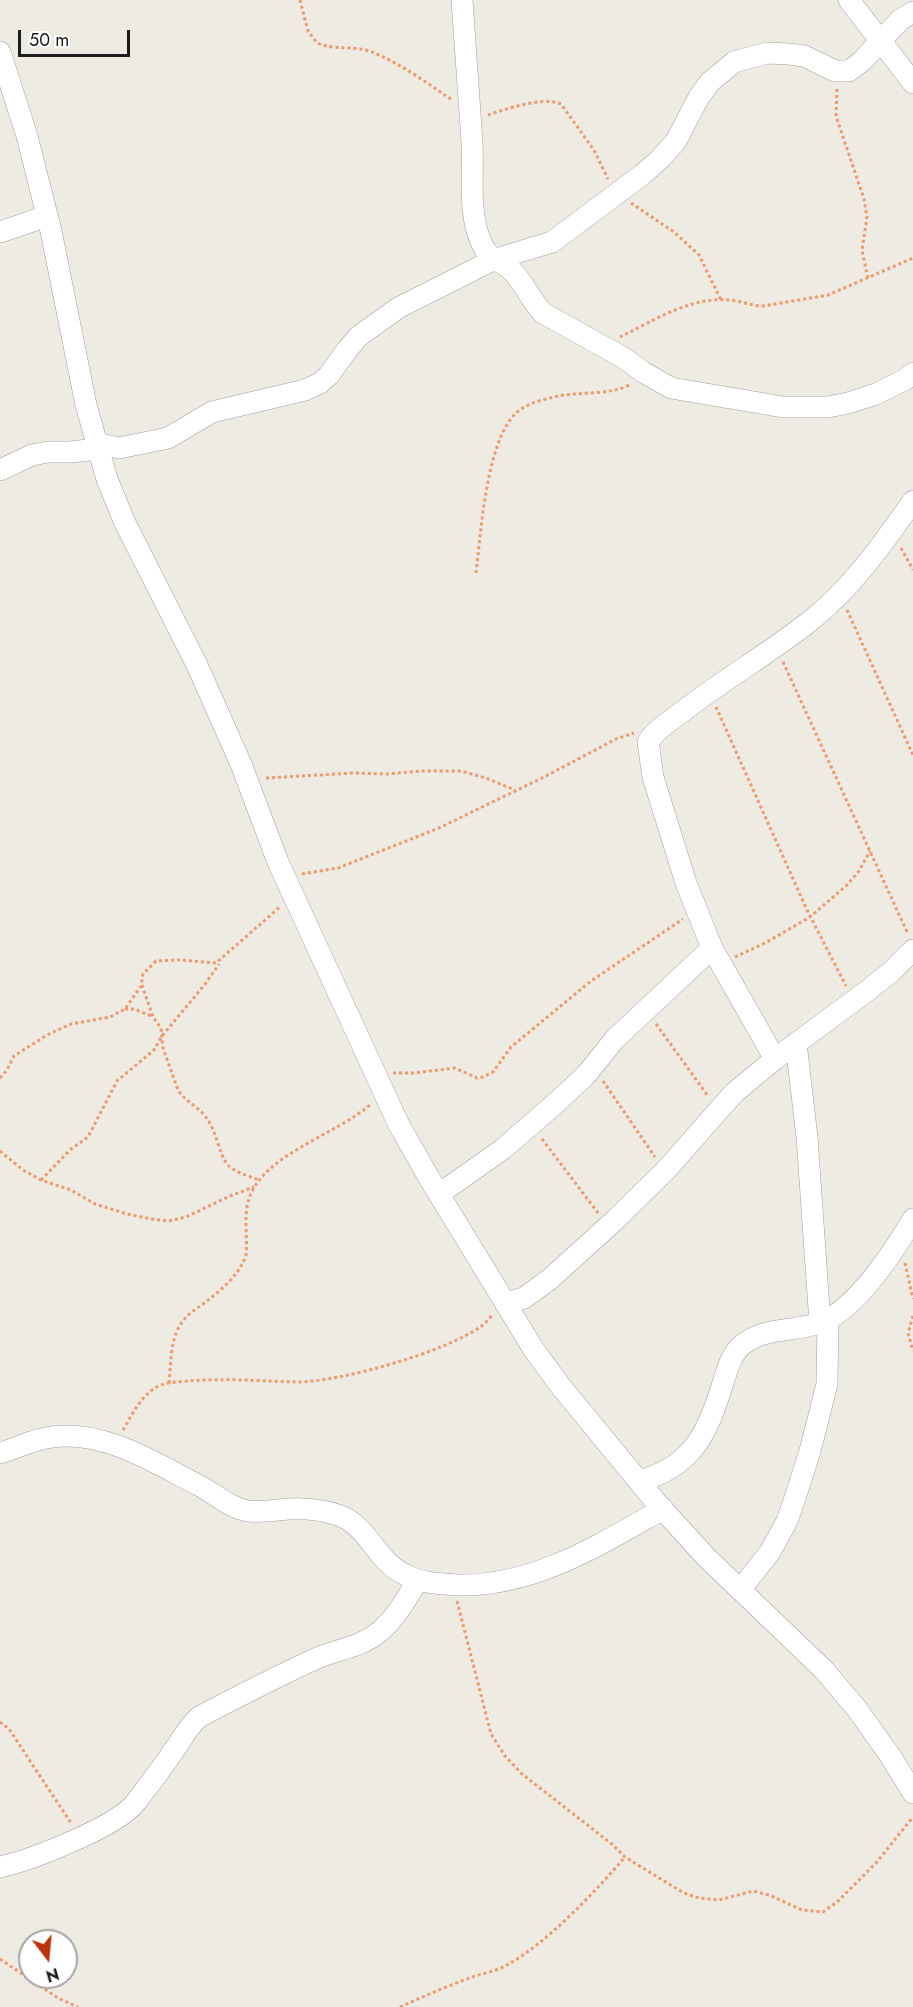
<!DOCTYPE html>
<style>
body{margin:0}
#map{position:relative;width:913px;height:2007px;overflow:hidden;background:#edebe2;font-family:Jost,sans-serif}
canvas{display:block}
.north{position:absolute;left:18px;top:1929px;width:60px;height:60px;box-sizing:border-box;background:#fff;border:2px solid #a4a4a4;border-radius:50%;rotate:164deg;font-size:16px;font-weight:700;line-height:24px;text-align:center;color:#1c1c1c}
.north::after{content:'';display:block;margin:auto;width:21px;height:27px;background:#bb320c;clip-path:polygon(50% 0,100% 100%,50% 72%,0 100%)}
.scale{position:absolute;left:18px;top:30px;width:112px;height:27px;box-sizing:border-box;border:3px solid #1c1c1c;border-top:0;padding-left:8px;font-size:18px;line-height:21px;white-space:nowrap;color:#1c1c1c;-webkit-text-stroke:4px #fff;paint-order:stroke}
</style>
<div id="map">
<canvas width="913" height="2007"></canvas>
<div class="north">N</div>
<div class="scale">50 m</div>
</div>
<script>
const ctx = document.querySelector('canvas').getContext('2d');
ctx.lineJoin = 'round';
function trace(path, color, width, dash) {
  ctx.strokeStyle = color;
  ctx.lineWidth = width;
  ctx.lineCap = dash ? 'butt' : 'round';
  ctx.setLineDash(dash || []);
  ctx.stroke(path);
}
const minor = new Path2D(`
 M462 0C465 47 469 95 472 142 474 175 467 215 483 246 490 261 500 260 510 269 522 278 530 300 543 313L624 358 643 372 671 388 783 407H828L848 403 876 394 906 379 913 373
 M849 0C870 28 892 55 913 83
 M0 52 27 136 51 231 86 405 107 479 125 523 197 665 241 764 278 862 398 1123 429 1178 534 1350 562 1388 655 1501 706 1557 824 1670 857 1709 891 1757 913 1793
 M0 232 47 216
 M96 443 119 448 168 438 212 412 305 390 320 383 329 375 347 350 359 336 398 308 493 260 552 242 643 174 660 159 676 141 699 97 710 82 734 62 767 53 789 54 804 56 835 71H849L862 61 900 20 913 12
 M0 470 32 455 48 452H70L98 449
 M796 1043 807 1137 820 1323
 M775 1059 712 948 686 883 653 777 648 742C655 730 670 721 682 712 723 680 768 654 809 622 851 589 882 545 913 501
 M439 1194 503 1149 557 1102 586 1075 615 1039 712 948
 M505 1303 524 1298 550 1279 614 1221 665 1171 734 1093 775 1059 867 991 892 971 913 950
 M0 1453C18 1448 33 1439 52 1437 105 1430 155 1463 200 1486 215 1494 230 1508 248 1511 261 1513 275 1510 288 1509 304 1508 323 1510 338 1515 368 1525 376 1561 404 1574 420 1583 439 1584 457 1585 533 1587 599 1545 663 1509
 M639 1481C693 1467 708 1432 723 1383 727 1370 731 1355 741 1346 762 1327 794 1332 819 1323 855 1311 894 1251 913 1219
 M740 1590 770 1552 787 1521 796 1495 810 1451 827 1384 828 1319
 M0 1867C31 1860 117 1827 136 1802 150 1784 164 1765 177 1746 184 1735 189 1726 199 1717 237 1697 276 1677 315 1659 337 1649 360 1648 379 1632 396 1618 406 1599 418 1580`);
trace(minor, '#a0a0a0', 22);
trace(new Path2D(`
 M300 0 308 31 317 43C337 51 354 45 372 52 400 63 427 83 452 100
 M837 89 836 116 864 199 867 217 862 250 868 279
 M488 115C506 109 543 96 561 104L594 150 608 179
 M631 203 674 232 699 255 721 300
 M620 337C653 321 691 296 730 300 742 301 751 306 763 306L828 295 913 258
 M901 548 913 570
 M476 573C481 533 486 442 516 413 526 404 541 400 554 397 577 391 611 396 631 384
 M847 610 913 755
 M783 662 908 934
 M716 707 807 910 846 986
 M266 778 354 773 387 774 423 771H461L486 778 515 790
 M302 874 338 868 439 828 546 776 616 739 634 733
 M735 957 767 942 810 917 847 885 859 871 870 851
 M142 985 153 1017 161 1028 163 1048 178 1090C185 1101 197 1106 205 1116 217 1130 219 1157 229 1166 237 1173 249 1176 259 1180
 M125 1009H134L151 1016
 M656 1024 708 1096
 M393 1073H413L455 1068 477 1078 483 1077 493 1072 511 1047 591 981 683 919
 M0 1078 7 1070 14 1056 47 1035 71 1024 110 1017 125 1009 141 986 143 974 156 961 179 960 216 963 281 906
 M603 1081 655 1157
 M542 1139 598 1213
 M0 1151 23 1170 41 1180 71 1190 95 1204 127 1214 151 1219 169 1221 186 1217 230 1196 254 1187
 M41 1180 70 1150 88 1137 117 1081 154 1050 162 1036 206 983 219 964
 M905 1263 913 1299
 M913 1316 908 1333 913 1351
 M169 1383C171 1365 170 1343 179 1327 184 1317 194 1310 203 1304 220 1291 239 1276 246 1255 248 1237 243 1217 249 1199 262 1155 338 1134 371 1104
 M123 1430C133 1413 142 1393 161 1385 169 1382 179 1382 188 1381 224 1378 261 1381 297 1382 340 1382 445 1352 480 1327 485 1324 489 1319 493 1314
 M457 1601 491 1734 505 1756 522 1774 613 1845 625 1857 669 1884 684 1893 699 1898 719 1900 753 1891 769 1895 802 1910 823 1912 837 1902 876 1863 913 1817
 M0 1722 9 1729 71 1823
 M0 1959 58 1998 78 2007
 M400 2007C424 1996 448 1986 472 1977 484 1973 497 1971 507 1965 547 1943 595 1892 625 1857`), '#f1986e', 3, [3, 3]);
trace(minor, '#fff', 21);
</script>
